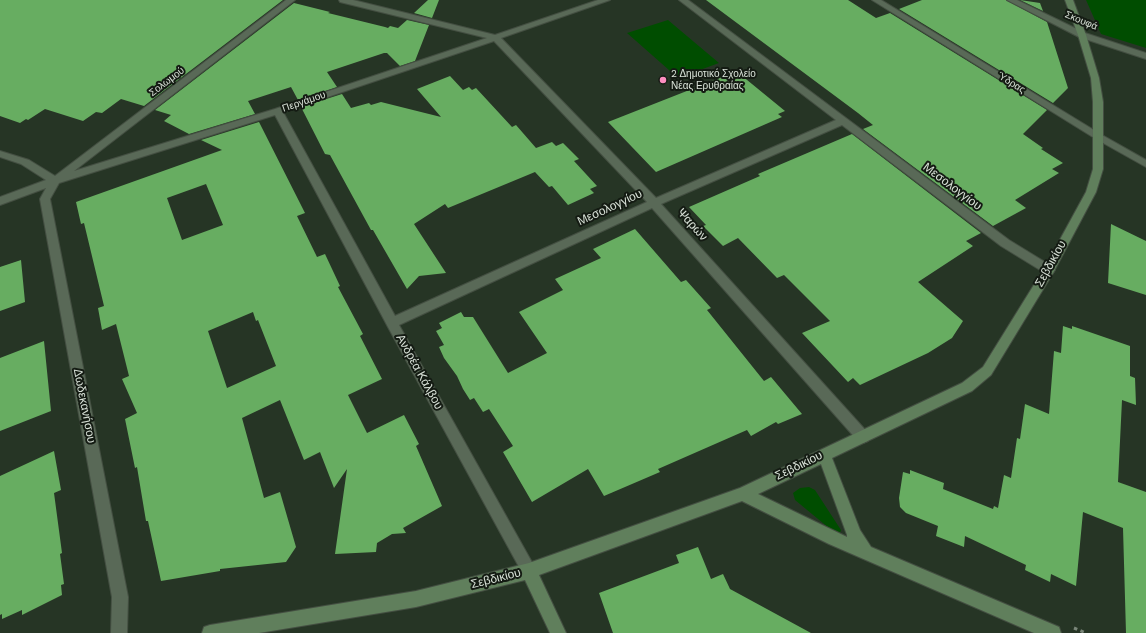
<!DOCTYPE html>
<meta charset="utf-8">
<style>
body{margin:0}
canvas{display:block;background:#263525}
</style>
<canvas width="1146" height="633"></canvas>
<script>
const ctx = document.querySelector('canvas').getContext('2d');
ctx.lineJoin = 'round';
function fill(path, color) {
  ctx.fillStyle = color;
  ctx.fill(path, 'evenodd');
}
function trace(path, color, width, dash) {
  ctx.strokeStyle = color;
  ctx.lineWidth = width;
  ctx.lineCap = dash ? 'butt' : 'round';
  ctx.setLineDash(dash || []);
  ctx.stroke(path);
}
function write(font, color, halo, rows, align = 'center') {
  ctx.font = font + ' "DM Sans",sans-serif';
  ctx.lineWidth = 4;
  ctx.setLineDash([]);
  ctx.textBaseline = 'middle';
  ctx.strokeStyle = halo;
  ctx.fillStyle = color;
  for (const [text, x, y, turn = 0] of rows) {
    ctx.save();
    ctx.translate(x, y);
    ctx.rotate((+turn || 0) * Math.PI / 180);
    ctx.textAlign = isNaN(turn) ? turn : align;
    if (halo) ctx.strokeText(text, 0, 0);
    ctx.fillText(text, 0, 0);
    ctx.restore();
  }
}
fill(new Path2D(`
 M1086 0H1146V48L1101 34Z
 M668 20 719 63 678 78 627 33Z
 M809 487 815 490 841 530 840 533H835L795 500 793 493 800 488Z`), '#004d00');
fill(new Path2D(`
 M0 0H283L144 106 121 99 102 113 96 112 83 121 45 109 28 120 26 119 20 123 0 116Z
 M428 0H439L432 18 414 13Z
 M706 0H848L876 18 890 13 1047 110 1023 134 1043 148 1041 149 1063 163 1052 169 1059 173 1015 200 1026 208 993 226 863 129 873 125 858 113Z
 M922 0H1006L1047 22 1068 88 1053 103 899 9Z
 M1020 0 1040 3 1043 11Z
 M294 3 330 12 328 13 385 27 388 28 390 26 398 28 407 20 429 25 415 61 400 66 387 53H384L327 72 337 87 298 100 291 87 248 101 255 114 189 134 164 121 171 115 155 110Z
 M730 74 734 77 741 75 785 111 778 114 782 117 656 172 608 122Z
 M450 76 463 90 469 87 472 90 476 88 512 127 516 125 536 148 552 142 556 146 563 143 579 159 574 161 597 186 590 189 594 193 568 205 552 186 549 187 535 172 448 208 445 204 414 224 446 273 419 276 407 289 373 230H371L330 155 325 154 301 107 342 94 351 108 369 103 371 105 381 102 441 117 417 89Z
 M259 122 305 213 297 216 317 257 325 254 340 286 338 287 363 334 360 336 382 379 348 395 367 433 404 415 419 444 416 446 442 506 403 528 406 533 392 534 377 543 376 552 335 554 347 469 334 488 320 452 304 460 280 400 242 418 264 498 280 492 296 547 286 562 220 569V571L161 581 148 521H146L137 467 135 468 125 419 137 413 122 379 129 376 116 324 102 330 98 308 104 306 84 223 81 224 76 202 222 150 201 140ZM206 184 223 225 182 240 167 198ZM253 312 256 321 258 320 276 366 227 388 208 331Z
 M852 134 981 233 966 241 973 246 918 282 963 321 952 338 928 353 860 385 853 378 848 382 802 333 830 321 784 275 777 278 738 238 723 246 703 226 706 225 689 207 760 176 758 174Z
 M1111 224 1146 241V295L1108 283Z
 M635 229 681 282 686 280 711 308 707 310 764 381 771 377 802 414 778 424 776 422 751 436 747 430 658 469 660 472 604 496 588 469 532 502 503 452 513 446 489 409 483 412 474 398 470 400 463 389 457 376 444 358 439 347 444 345 436 331 442 328 439 323 461 312 464 317H473L508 373 547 353 519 312 563 290 555 279 601 258 593 249Z
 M21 260 25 302 0 311V267Z
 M1063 326 1072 329V326L1130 346V376L1135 378 1136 405 1122 400 1118 482 1146 492V633H1126L1123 528 1083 512 1076 586 1051 574 1050 582 1025 570 1026 565 965 536 964 547 936 536 938 526 906 513 900 507 899 498 903 472 910 474V470L944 483 943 489 993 509 994 506 998 508 1004 475 1011 478 1017 438 1020 439 1025 404 1049 414 1054 351 1061 353Z
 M44 341 51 411 0 431V358Z
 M54 451 61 490 54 493 62 553 60 554 64 584 61 585 62 595 22 615V610L2 619V614L0 615V476Z
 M698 547 711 579 723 574 730 589 811 633H613L599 593 679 563 676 555Z`), '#67ad61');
const street = new Path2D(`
 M286 0H295L74 171 275 109 487 38 340 2 339 0H353L495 35 598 0H610L501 38 656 198 836 120 679 0H688L1009 240 1053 267 1055 270 1053 273 1049 274 1045 273 1001 246 842 125 661 204 868 433 870 437 868 441 863 443 858 441 652 208 399 325 534 566 537 571 534 576 529 579 524 576 388 327 275 115 59 183 50 199 128 597 127 633H111L112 597 40 199 46 188 0 205V197L46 180 21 164 0 157V151L29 160 55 176ZM494 41 647 202 395 316 283 112Z
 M872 0H881L1102 135 1146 160V167L1096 139Z
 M1007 0H1017L1085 33 1146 53V59L1079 37Z`);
const secondary = new Path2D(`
 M1065 0H1073L1086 35 1099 78 1103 102V169L1096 192 1053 273 991 375 972 391 832 458 860 530 871 547 1059 627 1061 633H1034L829 544 742 501 539 575 566 633H550L525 580 416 607 259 633H202L204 627 210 625 416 591 529 563 740 488 962 383 983 367 1045 267 1086 192 1093 169V102L1091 78 1078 35ZM821 464 847 535V537L758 494Z`);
trace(street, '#444f42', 2);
trace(secondary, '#444f42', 2);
trace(new Path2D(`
 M1074 628 1086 633`), '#7a8679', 3, [3.5, 3.5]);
fill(street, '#596957');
fill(secondary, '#607f5c');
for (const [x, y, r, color] of [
 [663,80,4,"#fd8ec0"]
]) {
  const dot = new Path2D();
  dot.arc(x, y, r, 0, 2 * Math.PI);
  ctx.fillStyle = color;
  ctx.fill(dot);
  trace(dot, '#141b13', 1.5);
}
write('10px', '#d9e2d8', '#141b13', [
 ["Σκουφά",1081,21,23],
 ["Σολωμού",167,82,-37],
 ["Ύδρας",1011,83,32],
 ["Περγάμου",304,102,-19]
]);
write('10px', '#d9e2d8', '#141b13', [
 ["2 Δημοτικό Σχολείο",671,74],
 ["Νέας Ερυθραίας",671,86]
], 'left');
write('12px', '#d9e2d8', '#141b13', [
 ["Μεσολογγίου",952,187,37],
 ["Μεσολογγίου",610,208,-25],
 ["Ψαρών",692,225,48],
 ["Σεβδικίου",1051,264,-61],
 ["Ανδρέα Κάλβου",419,372,61],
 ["Δωδεκανήσου",84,406,79],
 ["Σεβδικίου",799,466,-26],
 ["Σεβδικίου",496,579,-14]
]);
</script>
